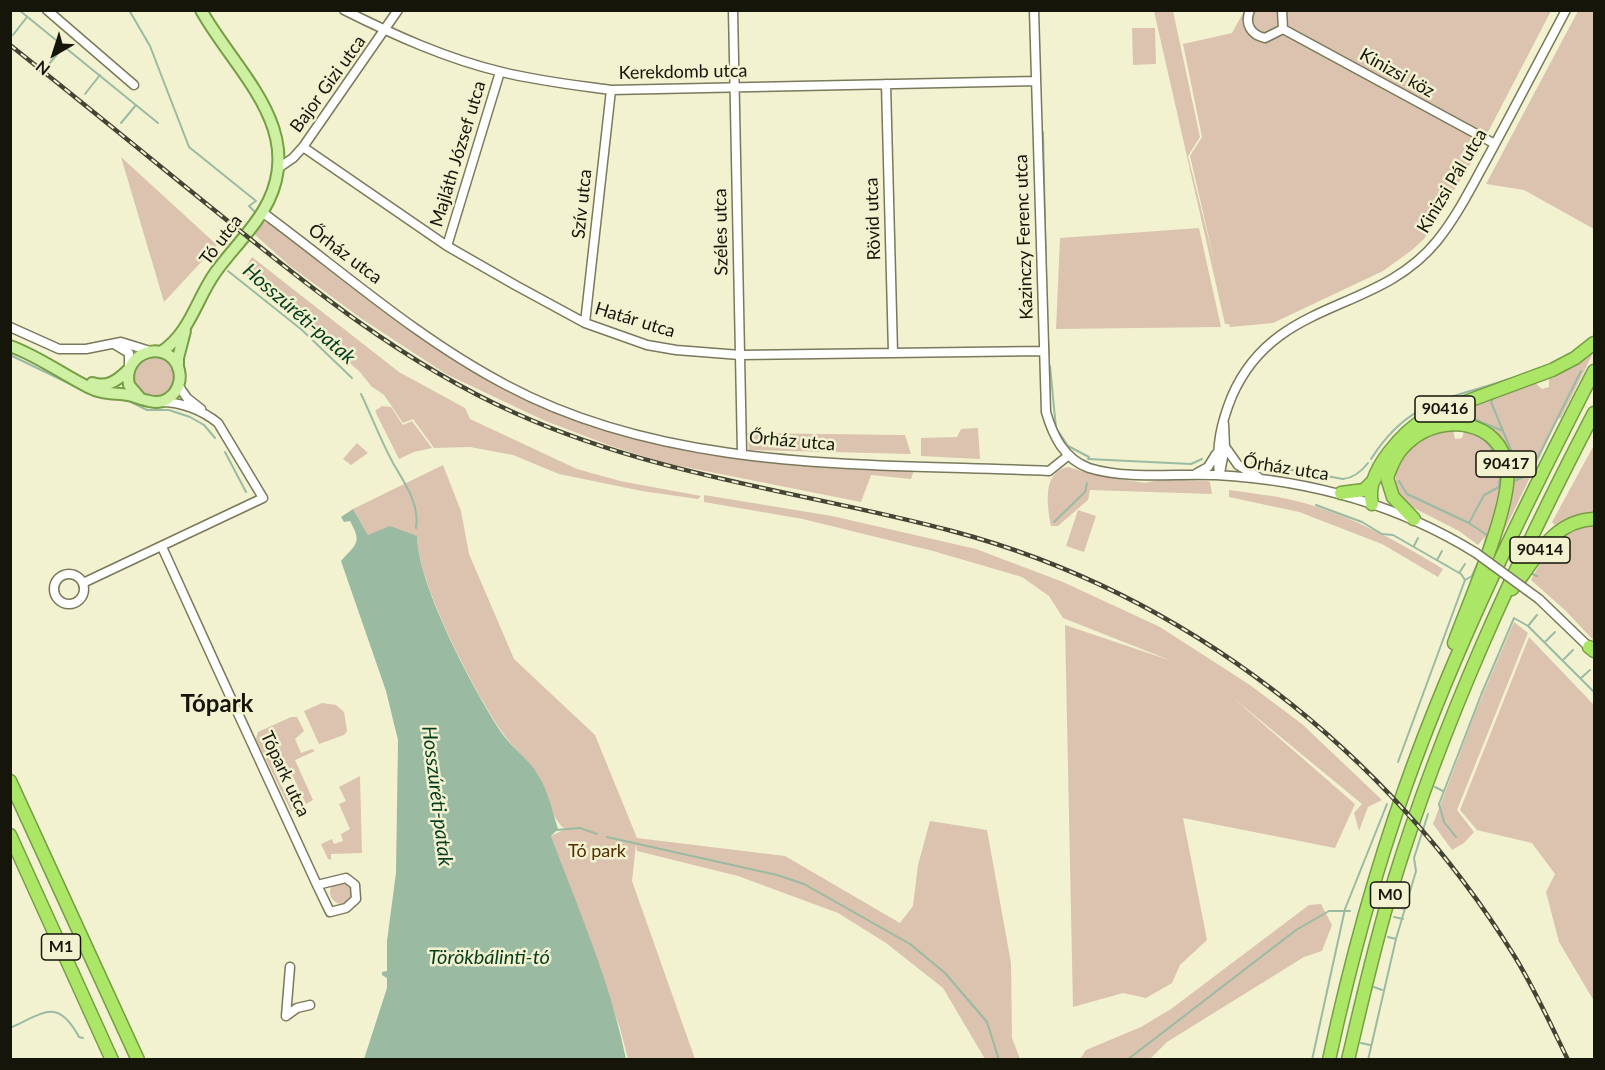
<!DOCTYPE html>
<meta charset="utf-8">
<style>
body{margin:0}
#map{position:relative;width:1605px;height:1070px;overflow:hidden;background:#f2f2d1;font-family:Lato,sans-serif}
canvas{display:block}
.frame{position:absolute;inset:0;border:12px solid #151509;pointer-events:none}
.north{position:absolute;left:24px;top:24px;width:60px;height:60px;-webkit-text-stroke:4px #f2f2d1;paint-order:stroke;rotate:219deg;font-size:16px;font-weight:700;line-height:24px;text-align:center;color:#151509}
.north::after{content:'';display:block;margin:auto;width:21px;height:27px;background:#151509;clip-path:polygon(50% 0,100% 100%,50% 72%,0 100%)}
</style>
<div id="map">
<canvas width="1605" height="1070"></canvas>
<div class="frame"></div>
<div class="north">N</div>
</div>
<script>
const ctx = document.querySelector('canvas').getContext('2d');
ctx.lineJoin = 'round';
function fill(path, color) {
  ctx.fillStyle = color;
  ctx.fill(path, 'evenodd');
}
function trace(path, color, width, dash) {
  ctx.strokeStyle = color;
  ctx.lineWidth = width;
  ctx.lineCap = dash ? 'butt' : 'round';
  ctx.setLineDash(dash || []);
  ctx.stroke(path);
}
function write(font, color, halo, rows, align = 'center') {
  ctx.font = font + ' Lato,sans-serif';
  ctx.lineWidth = 5;
  ctx.setLineDash([]);
  ctx.textBaseline = 'middle';
  ctx.strokeStyle = halo;
  ctx.fillStyle = color;
  for (const [text, x, y, turn = 0] of rows) {
    ctx.save();
    ctx.translate(x, y);
    ctx.rotate((+turn || 0) * Math.PI / 180);
    ctx.textAlign = isNaN(turn) ? turn : align;
    if (halo) ctx.strokeText(text, 0, 0);
    ctx.fillText(text, 0, 0);
    ctx.restore();
  }
}
fill(new Path2D(`
 M1154 11H1173L1200 137 1188 156 1215 264 1190 156 1202 137 1183 44 1232 33 1244 11H1551L1476 155 1424 239 1412 250 1383 271 1273 323 1230 327 1229 324H1225Z
 M1578 11H1594V229L1524 190 1486 184Z
 M1132 28H1155L1156 64 1133 65Z
 M121 157 217 245 164 302Z
 M264 222 272 224C307 250 343 276 378 302 406 324 431 347 461 365 600 453 754 465 914 470L911 479 871 475 861 502 665 463 611 446 543 420 446 374 362 319 290 266 254 234Z
 M1199 228 1221 327 1056 329 1060 238Z
 M252 257 399 372 465 408 470 419 577 469 620 481 701 496 698 499 642 491 559 474 513 455 470 447 434 448 413 419 403 423 384 395 371 386 360 372 243 272Z
 M1594 351 1561 418 1558 419 1495 550C1501 527 1512 502 1514 478 1516 433 1475 414 1437 420L1436 418 1534 382 1542 389 1549 387V376Z
 M133 377a21 21 0 1 1 42 0a21 21 0 1 1-42 0Z
 M382 406 391 407 403 425 412 421 432 448 414 452 399 459 375 411Z
 M978 428 980 459 921 456V438L957 437 961 429Z
 M1453 429 1455 439 1462 438 1465 429 1483 436 1494 446 1502 461 1503 487 1490 531 1478 545 1459 531 1404 503 1397 492 1395 471 1416 442 1437 430Z
 M747 433 905 435 911 454 749 450Z
 M357 443 368 453 351 465 343 459Z
 M1594 445V513L1573 516 1555 525 1552 522Z
 M443 465 461 511 469 554 514 659 595 735 637 838 785 856 900 923 913 906 918 865 930 821 987 830 1011 963 1012 1038 1020 1059H985L943 988 886 943 838 913 738 876 637 851 636 844 632 881 695 1059H628L620 1028 551 836 565 829C548 816 549 791 537 773 527 758 512 747 502 732 474 691 418 584 417 536L368 535 353 509Z
 M1068 467 1095 475 1145 483 1163 479 1207 481 1210 482 1212 494 1090 490 1088 500 1058 526H1051C1047 505 1042 472 1068 467Z
 M1229 490C1249 493 1269 495 1288 499 1343 511 1396 540 1443 569L1438 577 1382 544 1299 512 1229 497Z
 M704 495 832 516 976 549 1063 582 1160 627 1250 685 1302 724 1382 800 1368 807 1359 831 1354 813 1362 804 1232 697 1355 804 1335 848 1183 818 1207 940 1180 965 1172 983 1146 998 1123 993 1073 1007 1065 625 1172 661 1063 618 1049 596 1022 577 933 551 803 519 704 502Z
 M1078 510 1096 516 1084 552 1066 546Z
 M1594 524V641L1566 611 1531 580C1549 548 1554 530 1594 524Z
 M1514 622 1528 633 1457 810 1474 832 1464 843 1452 850 1433 824 1477 708Z
 M1529 637 1594 705V1001L1559 942 1546 892 1555 874 1532 843 1477 830 1460 810Z
 M322 703 336 705 344 712 347 731 344 735 319 744 304 711Z
 M291 717H297L304 731 295 739 301 753 312 749 315 751 295 760 313 800 306 804 287 764 274 770 293 810 291 811 256 739 258 732Z
 M360 776 362 853 331 854V860L328 859 321 844 332 839 334 844 343 841 341 834 350 829 339 804 346 801 339 787Z
 M330 892a12 12 0 1 1 24 0a12 12 0 1 1-24 0Z
 M1321 904 1332 925 1322 951 1304 957 1167 1042 1150 1059H1080L1086 1050 1141 1027 1171 1009 1309 905Z`), '#dbc3b0');
fill(new Path2D(`
 M353 509 368 535 390 526 417 536C418 586 473 689 501 732 511 747 528 758 537 773 548 790 552 810 558 829L551 836C578 908 611 984 626 1059H364L387 988V978L382 975V972L387 971V941L396 873 398 740 386 691 341 561C357 543 362 543 350 521L344 522 341 517Z`), '#9abaa2');
trace(new Path2D(`
 M19 10 158 123
 M129 10 150 46 189 147 256 201 249 206 257 214
 M13 35 27 17
 M49 64 64 46
 M85 94 100 75
 M121 123 136 105
 M1043 132 1046 274
 M228 271 302 330 352 378
 M1048 340 1049 355
 M10 355 89 393
 M1050 366 1056 428 1068 446 1089 457
 M361 394C372 417 381 441 393 463 404 482 420 504 416 528
 M94 395 129 401 147 410H169L190 417 204 425 215 438
 M1494 397 1491 402 1503 431
 M1441 417H1469L1503 431 1517 464V479
 M1477 435C1497 447 1502 465 1499 487
 M225 452 246 492
 M1088 459 1191 464 1202 459
 M1371 459C1409 399 1448 400 1509 379
 M1252 463 1343 479C1354 478 1361 472 1368 463
 M1399 481 1407 494 1469 523 1487 535 1482 553
 M1514 481 1529 475 1581 371
 M1316 505 1362 522 1382 534 1393 535 1461 574 1465 580
 M1054 522 1085 492 1087 483
 M1469 523 1484 495 1499 487
 M1414 546 1418 538
 M1437 560 1442 551
 M1459 573 1465 564
 M1530 573 1537 576
 M1528 626 1537 615
 M1545 642 1555 632
 M1564 659 1573 650
 M1581 678 1590 670
 M1398 762 1465 580 1472 576 1480 558
 M1435 787 1443 791
 M556 830 580 828 597 834
 M607 837 777 875 804 884 910 944 945 973 987 1022 999 1060
 M1456 837 1444 822 1439 804 1481 695 1514 618 1528 626 1594 692
 M1396 907 1405 909
 M1394 917 1403 919
 M1388 937 1396 939
 M1374 987 1382 990
 M10 1028C45 1012 58 998 79 1037L83 1038
 M1361 1043 1370 1045
 M1127 1060 1296 930 1329 911H1350
 M1312 1060 1345 909 1387 804
 M1368 1060 1396 939 1416 871 1414 858 1428 814`), '#9abaa2', 2);
const minor = new Path2D(`
 M47 10 134 85
 M344 10C394 35 447 59 502 72 538 81 574 85 611 90L1036 81
 M733 10 742 453
 M1034 10 1046 412C1053 436 1064 459 1089 468 1128 480 1176 473 1216 475 1309 480 1397 504 1476 553
 M1250 10C1244 24 1251 35 1265 38L1283 29 1282 10
 M1283 29 1495 144
 M886 84 893 353
 M303 147 447 246 515 285 585 323 647 345 676 350 740 355 1043 351
 M277 169 293 158 303 147 398 10
 M262 212C342 271 418 339 506 385 671 473 868 463 1049 471L1069 455
 M447 246 500 72
 M585 323 611 90
 M10 327 59 349H86L121 342 150 351
 M114 344 129 353V367
 M178 385 187 398 201 409
 M1226 448 1238 465 1258 477
 M1197 473 1208 467 1216 454
 M1220 473 1225 447 1224 424
 M1219 475C1216 446 1221 423 1232 396 1275 297 1377 315 1437 241 1458 215 1473 184 1489 155 1515 107 1540 59 1566 10
 M162 547C213 660 265 772 317 885L330 912 346 908 356 899 355 885 346 878 317 885
 M54 589a15 15 0 1 1 30 0a15 15 0 1 1-30 0Z
 M83 583 263 498 218 423C202 410 181 402 161 402
 M1539 599 1593 651
 M286 1016 290 967
 M286 1016 297 1008 310 1005`);
const major = new Path2D(`
 M10 346C38 356 62 374 88 387 101 394 114 393 128 395 145 399 161 410 175 392 179 386 181 378 179 370 170 337 121 351 129 385L141 399
 M161 352C190 333 196 300 215 273 230 252 249 234 263 211 311 132 236 73 201 10
 M178 368V358L185 331
 M92 383C107 388 117 381 128 370`);
const highway = new Path2D(`
 M1341 493 1364 490 1375 479
 M1372 504C1364 471 1405 430 1430 415L1552 370 1575 358 1594 343
 M1414 519 1393 497 1387 478C1392 463 1398 450 1411 440 1443 413 1501 420 1507 468 1513 504 1468 604 1454 643
 M1512 589C1536 560 1551 521 1594 519
 M1589 647 1594 651
 M10 781 138 1060
 M10 835 112 1060
 M1329 1060C1349 968 1373 877 1405 788 1456 644 1524 507 1594 371
 M1348 1060C1362 1001 1375 942 1393 884 1443 721 1515 564 1594 413`);
trace(minor, '#79795b', 11);
trace(major, '#779d45', 14);
trace(highway, '#779d45', 15);
trace(minor, '#fff', 8);
trace(major, '#cdf0a3', 10);
trace(highway, '#ace666', 12);
const rail = new Path2D(`
 M10 45C78 99 145 154 213 209 308 286 403 363 515 413 655 476 805 492 952 531 1186 593 1388 752 1515 957 1535 990 1551 1025 1568 1060`);
trace(rail, '#444434', 4.5);
trace(rail, '#f2f2d1', 2, [7]);
const minorBridge = new Path2D(`
 M1476 553 1539 599`);
trace(minorBridge, '#79795b', 11, []);
trace(minorBridge, '#fff', 8);
for (const [x, y, w] of [
 [1445,409,60],
 [1506,464,60],
 [1540,550,60],
 [1390,895,39],
 [61,947,39]
]) {
  const box = new Path2D();
  box.roundRect(x - w / 2, y - 13, w, 26, 4.5);
  ctx.fillStyle = '#f2f2d1';
  ctx.fill(box);
  trace(box, '#151509', 1.5);
}
write('bold 16px', '#151509', null, [
 ["90416",1445,409],
 ["90417",1506,464],
 ["90414",1540,550],
 ["M0",1390,895],
 ["M1",61,947]
]);
write('18px', '#151509', '#f2f2d1', [
 ["Kerekdomb utca",683,72,-1],
 ["Kinizsi köz",1397,73,29],
 ["Bajor Gizi utca",328,84,-54],
 ["Majláth József utca",458,154,-73],
 ["Kinizsi Pál utca",1452,181,-59],
 ["Szív utca",582,204,-84],
 ["Rövid utca",873,219,-92],
 ["Széles utca",721,232,-91],
 ["Kazinczy Ferenc utca",1024,237,-92],
 ["Tó utca",221,240,-53],
 ["Őrház utca",345,254,37],
 ["Határ utca",635,320,17],
 ["Őrház utca",792,441,5],
 ["Őrház utca",1286,468,9],
 ["Tópark utca",285,774,65]
]);
write('18px', '#542c00', '#f2f2d1', [
 ["Tó park",597,851]
]);
write('italic 20px', '#033d1e', '#f2f2d1', [
 ["Hosszúréti-patak",299,314,41],
 ["Hosszúréti-patak",437,796,83],
 ["Törökbálinti-tó",489,958]
]);
write('bold 24px', '#151509', '#f2f2d1', [
 ["Tópark",217,704]
]);
</script>
